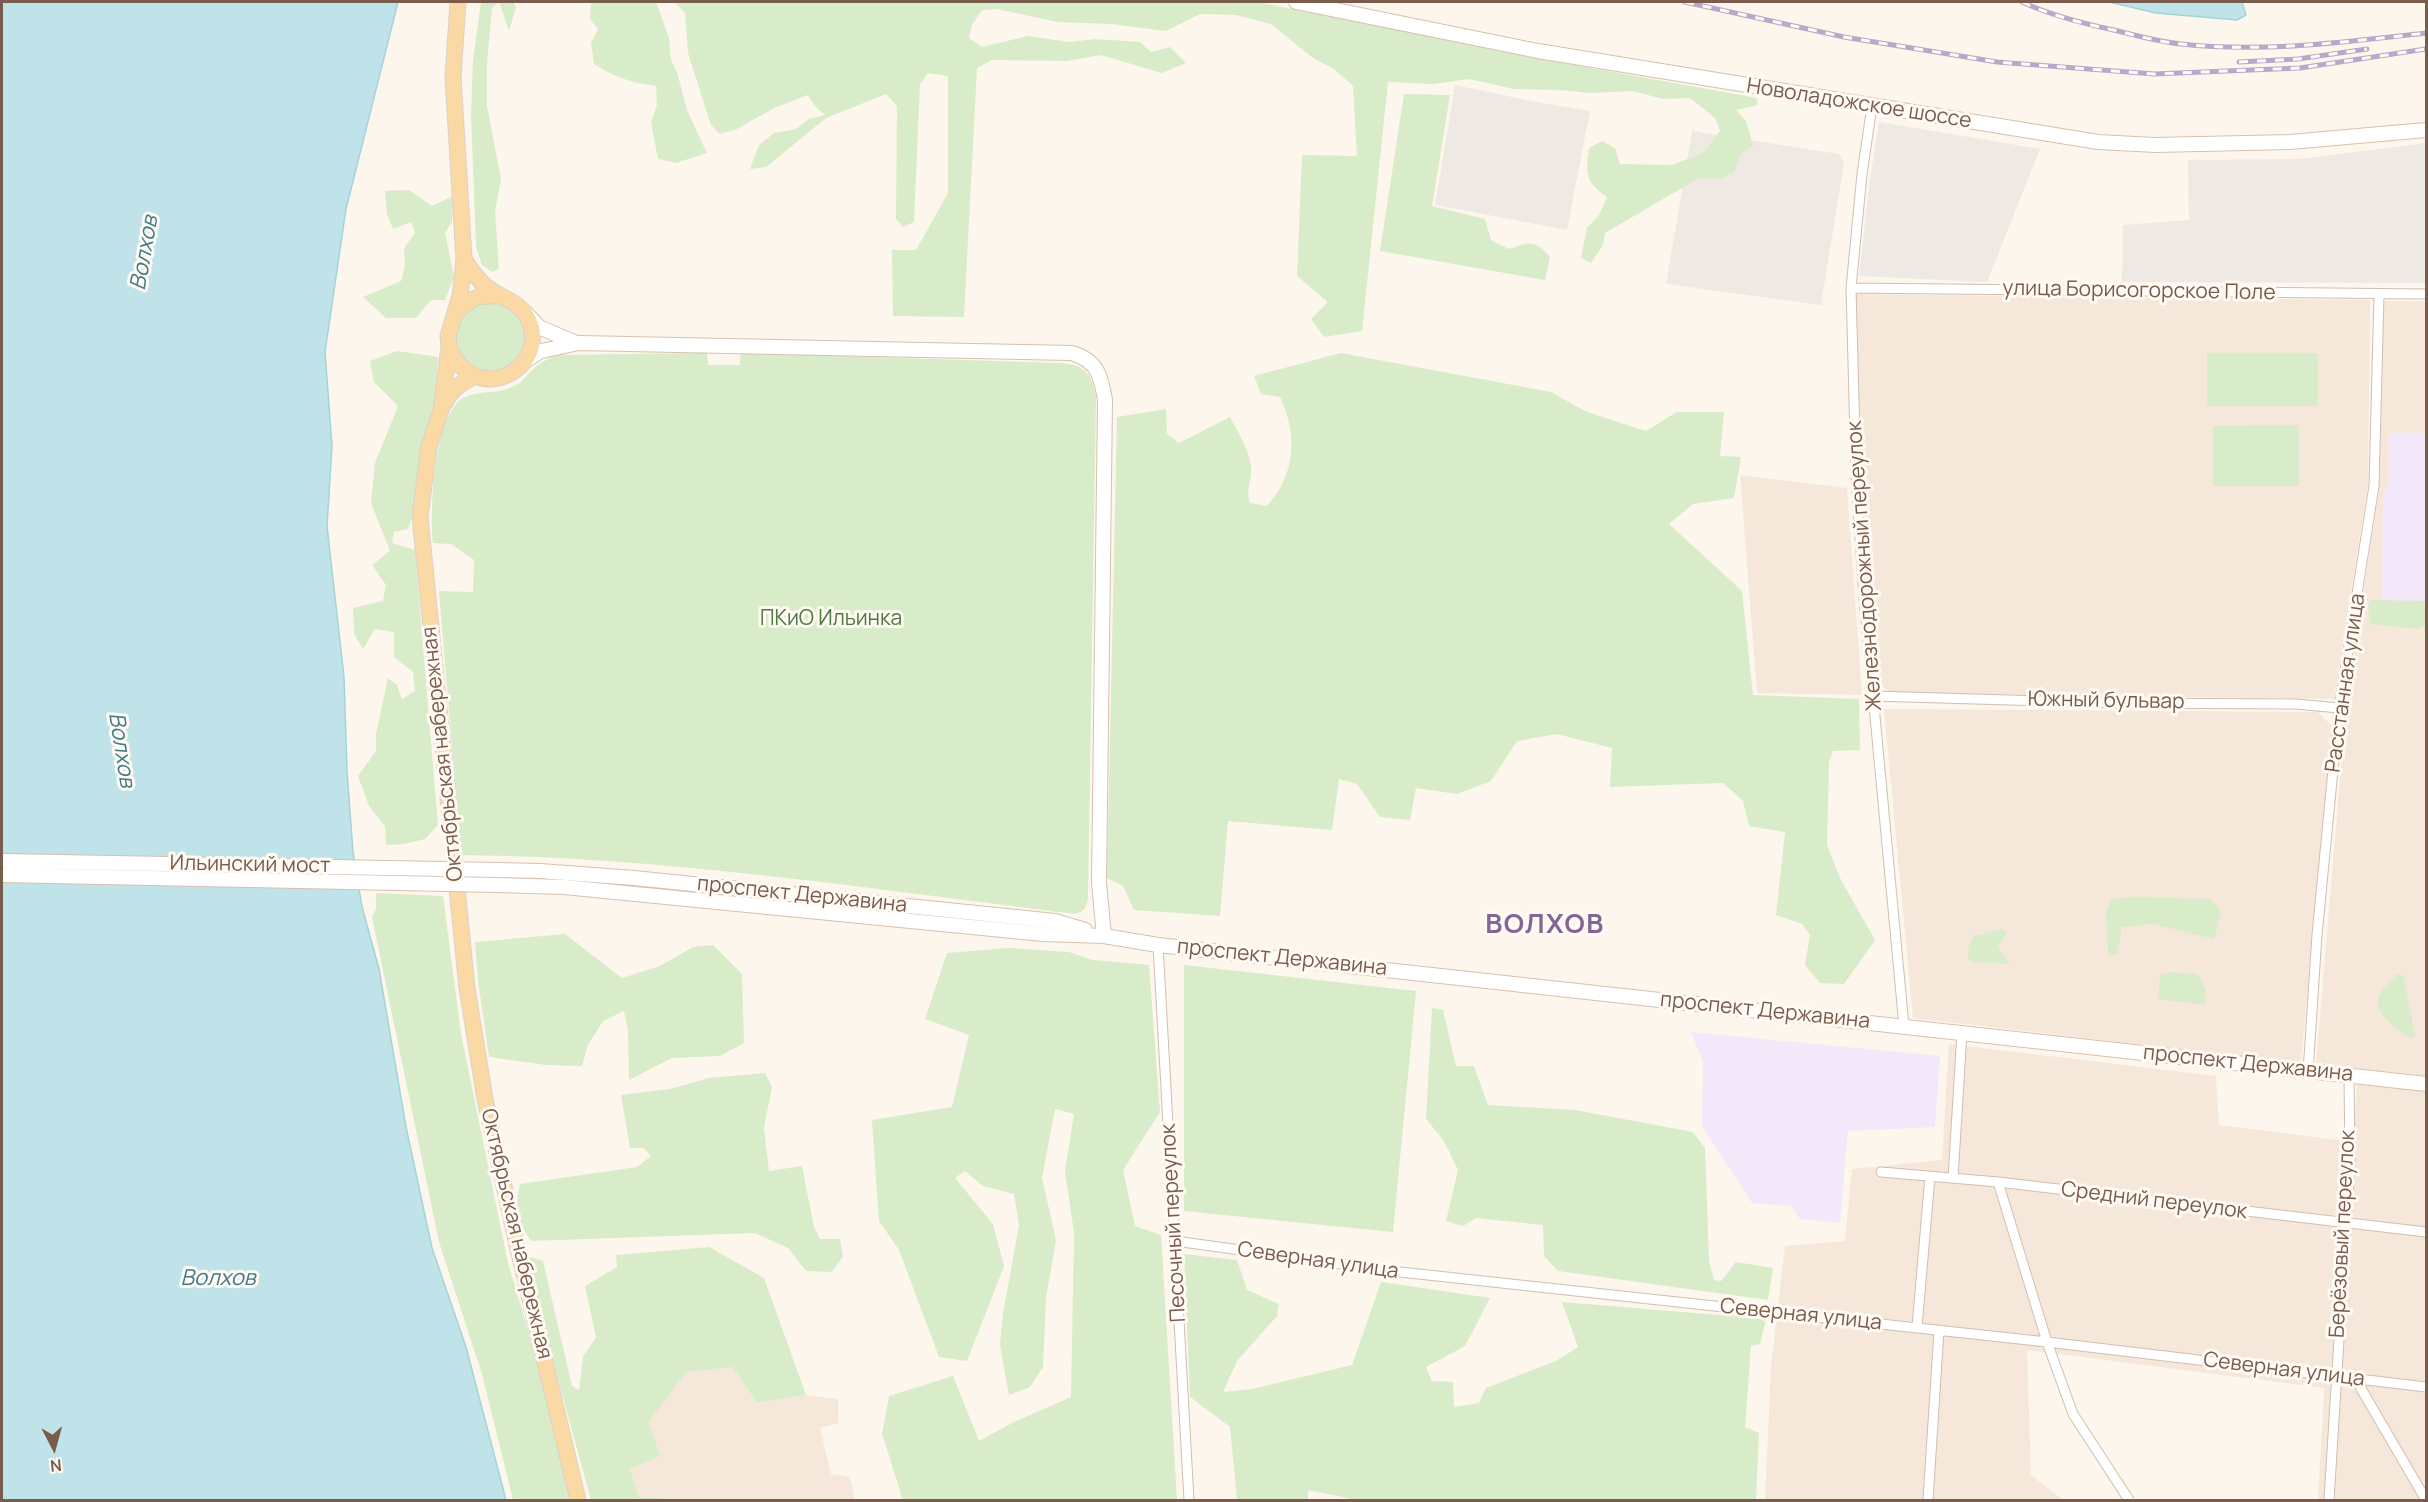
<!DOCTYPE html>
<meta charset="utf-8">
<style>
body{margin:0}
#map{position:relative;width:2428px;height:1502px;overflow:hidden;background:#fdf6ec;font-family:Manrope,sans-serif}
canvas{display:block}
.frame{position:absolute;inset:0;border:3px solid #7a5c4d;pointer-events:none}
.north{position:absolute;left:24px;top:1418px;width:60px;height:60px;-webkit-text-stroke:4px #fffaf3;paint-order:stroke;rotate:174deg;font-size:16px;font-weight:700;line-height:24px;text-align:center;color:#7a5c4d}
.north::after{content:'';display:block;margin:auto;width:21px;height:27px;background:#7a5c4d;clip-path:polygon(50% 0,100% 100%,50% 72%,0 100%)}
</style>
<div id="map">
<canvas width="2428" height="1502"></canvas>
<div class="frame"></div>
<div class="north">N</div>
</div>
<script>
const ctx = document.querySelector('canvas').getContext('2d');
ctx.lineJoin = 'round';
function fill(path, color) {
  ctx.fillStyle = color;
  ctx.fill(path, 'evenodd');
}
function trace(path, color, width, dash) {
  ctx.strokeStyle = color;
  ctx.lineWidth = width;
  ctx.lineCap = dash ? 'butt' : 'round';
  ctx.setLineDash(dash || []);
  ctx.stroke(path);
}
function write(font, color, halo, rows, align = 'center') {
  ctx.font = font + ' Manrope,sans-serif';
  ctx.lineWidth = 6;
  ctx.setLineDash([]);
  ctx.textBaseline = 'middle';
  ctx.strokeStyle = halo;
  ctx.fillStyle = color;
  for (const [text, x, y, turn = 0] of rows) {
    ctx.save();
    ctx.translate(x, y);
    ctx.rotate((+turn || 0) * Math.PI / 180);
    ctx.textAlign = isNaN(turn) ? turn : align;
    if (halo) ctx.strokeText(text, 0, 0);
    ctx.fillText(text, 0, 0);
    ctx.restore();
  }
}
fill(new Path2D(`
 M1855 294 2370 300 2368 485 2334 699 1891 693 1880 685 1862 476Z
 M2384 301H2426V1076L2316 1064 2346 707 2379 490Z
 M1740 475 1847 488 1862 695 1757 693Z
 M1884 709 2318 712 2332 726 2301 1063 1913 1018Z
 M1949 1044 2216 1076 2219 1125 2353 1142 2357 1084 2426 1091V1500H2318L2324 1388 2027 1350 2031 1475 2063 1500H1765L1771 1365 1785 1246 1845 1241 1852 1169 1942 1160Z
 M732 1367 757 1403 806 1395 838 1399V1423L820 1428 831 1474 850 1477 855 1500H665L664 1498 639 1497 630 1469 660 1456 649 1422 686 1371Z`), '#f5e8da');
fill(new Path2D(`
 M1455 85 1526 100 1590 111 1567 230 1435 205Z
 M1879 122 2040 149 1987 282 1859 276 1869 186Z
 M1692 131 1839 154 1844 163 1821 305 1666 284Z
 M2426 143V283L2122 282 2123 225 2189 220 2188 160 2300 159Z`), '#efe9e4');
fill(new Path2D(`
 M2389 433H2426V610H2382L2383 489H2389Z
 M1691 1032 1940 1056 1935 1127 1848 1131 1840 1223 1800 1219 1791 1206 1752 1203 1702 1126 1703 1062Z`), '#f3e8fa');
fill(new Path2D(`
 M481 2H513L516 7 509 31 499 2 492 8 487 62V106L501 179 495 211 499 269 492 272 482 265 476 247 471 114 473 61Z
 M591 2H656L669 38 671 60 677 72 687 110 707 153 676 163 658 159 651 122 657 105 656 86C632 83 614 77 594 64L591 43 598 29 590 19Z
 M674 2H1258L1541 59 1757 98 1758 105 1736 110 1746 121 1753 145 1740 155 1734 172 1719 179 1699 178 1605 233 1603 245 1591 263 1581 258 1587 228 1599 215 1607 197C1586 182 1585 174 1589 148L1602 141 1615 148 1620 164 1672 165 1703 153 1720 131 1715 118 1690 98 1663 99 1633 91 1590 93 1560 90 1514 89 1469 79 1433 84 1388 82 1362 331 1324 337 1311 319 1328 302 1297 276 1302 155 1357 156 1353 86 1334 69 1313 58 1271 24 1236 15 1200 14 1166 31 1111 24 1057 22 997 9 982 10 972 25 969 38 982 47 1028 36 1069 42 1095 39 1140 42 1151 52 1170 47 1186 63 1162 73 1101 55 1067 61 992 60 977 68 964 317 893 316 892 250H916L948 193V76L928 73 920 84 914 222 903 227 896 219 897 106 886 94 826 118 766 167 750 169 759 145 774 133 796 129 809 119 825 115 814 105 808 95 774 108 737 129 720 134 711 125 688 53 685 13Z
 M1404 94 1450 95 1432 206 1485 219 1491 240 1509 249C1531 242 1534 239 1550 257L1545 280 1380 251Z
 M409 190 432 206 453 196 452 222 445 233 454 277 445 300H431L416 318H386L363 297 401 281 405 266 404 248 415 233 411 222 393 229 387 214 385 191Z
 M456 337a35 35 0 1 1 70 0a35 35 0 1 1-70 0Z
 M397 351 438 357 435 404 420 459 414 511 408 529 394 532 392 543 415 550 438 825 425 839 403 844 386 845 385 826 369 806 358 776 376 751V734L388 678 397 685 402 699 415 691 413 672 394 657V632L375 629 363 649 354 634 353 608 383 601 386 585 372 565 390 551 371 503 375 463 398 406 374 382 370 361Z
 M707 353 708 365H740L741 353 1061 363C1086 365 1093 375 1096 398L1088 897C1087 907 1085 911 1075 914 871 889 666 857 461 855L439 591 473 592 474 560 451 544 433 543C430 511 432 410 467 396 484 390 498 395 516 385 522 382 527 375 532 370 540 363 547 359 556 355Z
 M1341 353 1551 392 1587 412 1646 431 1677 412H1724L1720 456 1741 457 1734 498 1693 504 1669 524 1742 591 1753 695 1859 699 1860 750 1833 751 1829 762 1827 845 1840 878 1875 940 1844 984 1820 983 1805 965 1810 935 1802 924 1776 915 1785 832 1749 826 1743 801 1723 783 1610 787 1612 748 1557 734 1517 741 1491 781 1457 794 1416 788 1410 820 1380 817 1357 784 1339 779 1332 830 1228 821 1220 916 1134 910 1123 886 1107 878 1117 417 1166 409 1167 434 1179 443 1230 417C1238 432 1248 448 1251 466 1253 480 1245 487 1250 503L1267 506C1296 473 1298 436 1280 397L1261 394 1254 376Z
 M2207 353H2318V406H2207Z
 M2299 425V486H2213V426Z
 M2370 600 2426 601V626L2416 629 2371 624 2368 607Z
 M376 893 443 896 461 1034 508 1263 541 1373 571 1500H513L482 1374 439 1242 372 917 376 909Z
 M2132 897 2211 899 2221 912 2214 939 2154 924 2122 927 2117 955H2108L2106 912 2112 899Z
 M2002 929 2007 933 1997 947 2010 964 1972 962 1968 958 1969 946 1974 936Z
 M565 934 622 978 660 966 693 947 713 945 742 974 744 1043 720 1056 672 1058 629 1080 628 1031 624 1011 603 1021 588 1045 582 1066 546 1065 489 1057 478 981 475 942Z
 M1009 948 1069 952 1093 960 1149 965 1160 1112 1123 1170 1135 1226 1161 1235 1177 1500H903L882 1434 889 1396 953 1376 979 1441 1014 1422 1071 1397 1074 1233 1065 1171 1074 1114 1055 1109 1042 1178 1056 1240 1046 1298 1043 1367 1030 1387 1009 1395 1000 1345 1003 1313 1019 1225 1014 1194 983 1186 965 1171 955 1178 993 1224 1004 1266 967 1361 939 1357 899 1250 879 1221 872 1120 952 1107 969 1035 925 1019 947 953Z
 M1184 965 1416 991 1393 1232 1184 1211Z
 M2172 972 2198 974 2206 991 2205 1005 2158 999 2160 975Z
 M2397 974 2404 977 2415 1036 2410 1038C2397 1029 2368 1011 2381 992 2385 985 2392 980 2397 974Z
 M1432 1008 1443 1010 1456 1066H1474L1488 1105 1575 1110 1693 1132 1705 1148 1709 1261 1714 1280 1721 1281 1736 1262 1773 1268 1768 1300 1558 1271 1544 1256 1543 1225 1476 1218 1463 1226 1446 1221 1458 1170 1444 1141 1426 1119Z
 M765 1073 772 1087 764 1128 769 1171 802 1166 814 1227 820 1239H840L843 1257 831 1272 806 1271 788 1248 755 1233 531 1241C518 1221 514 1209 520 1184L637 1167 651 1156 644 1148H630L621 1095 670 1089 709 1078Z
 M709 1247 764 1278 806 1395 757 1403 732 1367 686 1372 649 1422 660 1456 630 1469 639 1497 664 1498 665 1500H591L524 1255 543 1261 572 1386 579 1390 583 1357 596 1337 585 1286 617 1267 616 1255Z
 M1184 1254 1237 1260 1247 1290 1279 1304 1277 1316 1237 1361 1223 1392 1252 1389 1352 1365 1381 1282 1490 1298 1465 1346 1426 1367 1432 1381 1453 1382 1454 1407 1479 1403 1486 1388 1556 1361 1578 1347 1562 1302 1766 1319 1760 1344 1751 1346 1745 1427 1759 1433 1756 1500H1357L1308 1490V1500H1237L1230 1427 1190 1397Z`), '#d8ecc9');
const water = new Path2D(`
 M2 2H398L346 209 325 352 332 446 327 526 344 677 347 771 353 852 362 907 379 969 406 1127 432 1248 466 1347 506 1500H2Z
 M2109 2H2242L2246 15 2237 20 2156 13Z`);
fill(water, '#bfe3e8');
trace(water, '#a5d3da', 1.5);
const minor = new Path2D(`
 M1872 106 1862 174 1851 288 1856 475 1864 599 1904 1026
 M1851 288 2426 294
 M1873 696 2111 703 2296 704 2339 708
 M1158 945 1189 1500
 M2308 1072 2317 935 2339 708 2374 486 2379 294
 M1881 1172 1998 1182 2426 1232
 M1953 1178 1962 1032
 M1998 1182 2047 1342 2073 1414 2129 1500
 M1175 1241 1400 1272 2047 1342 2426 1387
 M1917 1327 1930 1176
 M2356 1380 2426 1500
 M1928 1500 1939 1330
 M2329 1500 2350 1164 2349 1076`);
const secondary = new Path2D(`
 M1296 2 1538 51 2098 142 2155 145 2290 142 2426 130
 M525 312 539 327 574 342
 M525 361 541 351 579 343 1072 353C1098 361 1101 376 1105 400L1099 883 1104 936
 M498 870 540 871 634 878 1055 921 1085 930
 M497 885 564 887 1043 934 1104 936 1158 945 2426 1084`);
const primary = new Path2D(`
 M458 2 453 77 464 259 460 296 448 336 449 347 441 410 429 446 420 517 467 988 485 1099 517 1245 578 1500
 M456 313C471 297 479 295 501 296
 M449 347C476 412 554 365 527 317 519 302 504 299 491 290 479 282 472 271 464 259
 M445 403C452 389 461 383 475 376`);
trace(minor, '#d1beb0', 11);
trace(secondary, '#d6c0b0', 16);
trace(primary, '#dad1cd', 17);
trace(minor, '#fff', 9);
trace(secondary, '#fff', 14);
trace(primary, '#fbd9a5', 15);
const rail = new Path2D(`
 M1685 2 1844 37 1997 62 2154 74 2300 68 2426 49
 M2022 2C2052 16 2085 24 2118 31 2138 36 2160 42 2181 44 2262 53 2345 42 2426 33
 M2239 62 2298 59 2367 49`);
trace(rail, '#b9a8c9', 5);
trace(rail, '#fffaf3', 3, [9]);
const secondaryBridge = new Path2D(`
 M2 861 498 870
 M2 875 497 885`);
trace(secondaryBridge, '#d6c0b0', 16, []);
trace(secondaryBridge, '#fff', 14);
write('21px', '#7a5c4d', '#fffaf3', [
 ["Новоладожское шоссе",1859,104,9],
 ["улица Борисогорское Поле",2139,291,1],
 ["Железнодорожный переулок",1865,566,-94],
 ["Расстанная улица",2346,683,-82],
 ["Южный бульвар",2106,701,1],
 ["Октябрьская набережная",443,754,-96],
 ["Ильинский мост",250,865,1],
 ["проспект Державина",802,895,6],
 ["проспект Державина",1282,958,6],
 ["проспект Державина",1765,1011,6],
 ["проспект Державина",2248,1064,6],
 ["Средний переулок",2154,1201,7],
 ["Песочный переулок",1174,1223,-93],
 ["Октябрьская набережная",516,1234,77],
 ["Берёзовый переулок",2343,1234,-87],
 ["Северная улица",1318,1261,8],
 ["Северная улица",1801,1315,6],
 ["Северная улица",2284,1370,7]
]);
write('21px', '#537a41', '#fffaf3', [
 ["ПКиО Ильинка",831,619]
]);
write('italic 22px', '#437c86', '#fffaf3', [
 ["Волхов",145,253,-80],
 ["Волхов",121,750,81],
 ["Волхов",218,1279]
]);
ctx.letterSpacing = '1.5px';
write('bold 27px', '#846695', '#fffaf3', [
 ["ВОЛХОВ",1545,925]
]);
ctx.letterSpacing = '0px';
</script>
